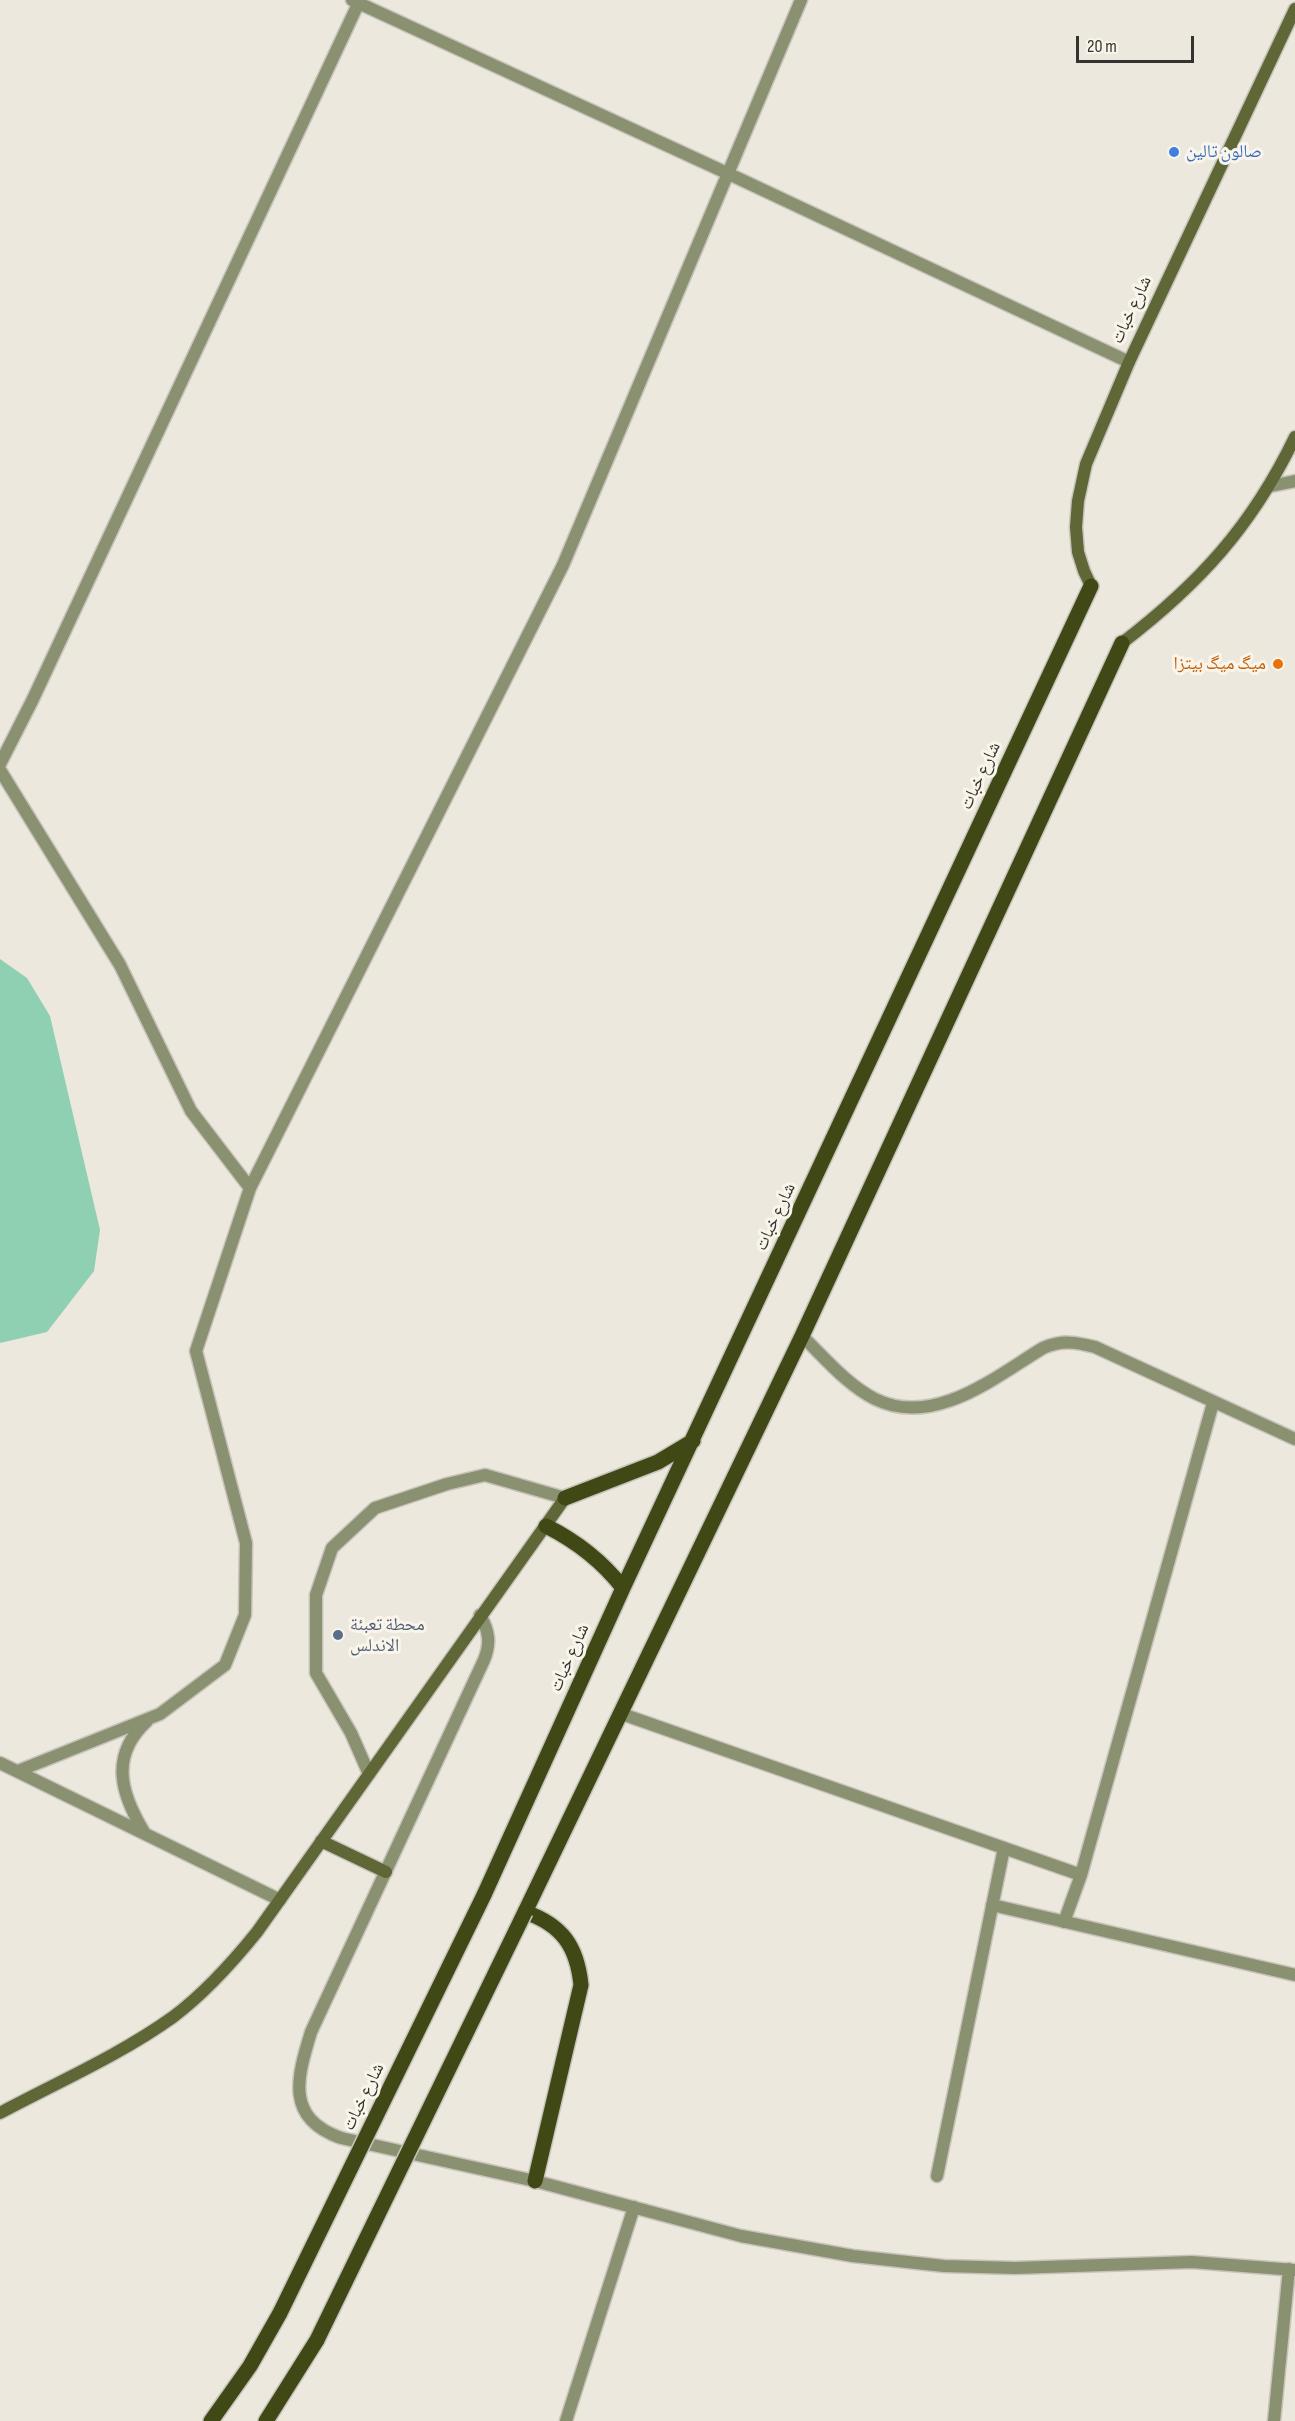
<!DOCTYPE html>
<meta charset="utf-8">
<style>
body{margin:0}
#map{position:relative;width:1295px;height:2421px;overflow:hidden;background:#ece8de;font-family:"Sofia Sans Condensed",sans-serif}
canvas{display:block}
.scale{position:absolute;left:1076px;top:36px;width:118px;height:27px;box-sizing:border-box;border:3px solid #35332f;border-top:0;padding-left:8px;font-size:18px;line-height:21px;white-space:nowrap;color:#35332f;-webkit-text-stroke:4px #f9f5eb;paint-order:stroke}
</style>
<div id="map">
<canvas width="1295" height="2421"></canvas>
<div class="scale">20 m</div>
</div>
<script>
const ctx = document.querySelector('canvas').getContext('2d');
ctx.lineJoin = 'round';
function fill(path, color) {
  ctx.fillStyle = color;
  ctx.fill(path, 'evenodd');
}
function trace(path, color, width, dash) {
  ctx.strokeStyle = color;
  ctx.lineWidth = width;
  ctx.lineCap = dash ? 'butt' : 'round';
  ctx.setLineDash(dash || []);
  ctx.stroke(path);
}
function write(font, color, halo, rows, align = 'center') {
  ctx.font = font + ' "Sofia Sans Condensed","Noto Naskh Arabic",sans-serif';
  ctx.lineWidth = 6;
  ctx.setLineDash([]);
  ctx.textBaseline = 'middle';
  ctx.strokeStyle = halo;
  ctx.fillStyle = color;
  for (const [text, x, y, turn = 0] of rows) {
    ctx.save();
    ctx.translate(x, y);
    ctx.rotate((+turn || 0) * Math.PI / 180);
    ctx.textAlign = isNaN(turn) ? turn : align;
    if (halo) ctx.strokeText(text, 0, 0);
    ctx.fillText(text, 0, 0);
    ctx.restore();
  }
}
fill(new Path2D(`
 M0 959 27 978 50 1016 100 1230 94 1271 47 1332 0 1343Z`), '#8ed0b1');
const service = new Path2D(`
 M369 1774 351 1733 316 1673V1595L332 1548 375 1508 447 1484 485 1475 565 1498`);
const minor = new Path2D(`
 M352 0 729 174 1129 362
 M1271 486 1295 481
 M0 764 33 699 360 0
 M0 770 120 965 191 1111 250 1188
 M802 1336C824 1357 847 1385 875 1399 934 1428 995 1377 1043 1348 1062 1340 1075 1342 1095 1347L1295 1439
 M480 1615C489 1631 491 1643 484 1660L311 2032C297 2078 285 2118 341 2138L535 2181 741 2236 853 2256 944 2266 1015 2268 1192 2262 1295 2270
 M622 1714 1081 1875
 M0 1763 280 1900
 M18 1771 160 1714 225 1665 245 1615 246 1543 196 1351 250 1188 563 565 801 0
 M144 1832C121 1794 109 1756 147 1721
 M992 1905 1295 1975
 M1064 1922 1081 1875 1213 1403
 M937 2176 1004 1848
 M566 2421 634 2207
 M1274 2421 1289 2269`);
const secondary = new Path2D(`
 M1091 586 1084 571 1078 552 1076 527 1078 501 1086 464 1129 362 1295 9
 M1122 643C1200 583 1252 526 1295 437
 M321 1841 386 1872
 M0 2113C58 2082 120 2055 173 2017 205 1993 232 1963 257 1932L565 1498`);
const primary = new Path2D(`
 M565 1498 658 1462 693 1441
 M546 1526C576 1541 602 1561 623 1588
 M484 1895 623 1588 1091 586
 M535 2181 581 1985C577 1946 562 1925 525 1912L802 1336 1122 643
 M211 2421 250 2366 280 2313
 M266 2421 317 2340`);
trace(service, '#c7c4bb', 15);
trace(minor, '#c7c4bb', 15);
trace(secondary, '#c7c4bb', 15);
trace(primary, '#c7c4bb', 18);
trace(service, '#8a9170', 12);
trace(minor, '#8a9170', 12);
trace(secondary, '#5e6735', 12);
trace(primary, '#404915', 15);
const primaryBridge = new Path2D(`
 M280 2313 484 1895
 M317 2340 525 1912`);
trace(primaryBridge, '#c7c4bb', 18, []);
trace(primaryBridge, '#404915', 15);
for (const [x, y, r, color] of [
 [1174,152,6,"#3f7fe0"],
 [1278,664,6,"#e8710a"],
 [338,1635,6,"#5c6f8a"]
]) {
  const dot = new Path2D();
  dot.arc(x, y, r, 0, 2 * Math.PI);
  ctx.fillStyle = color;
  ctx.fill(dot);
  trace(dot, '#f9f5eb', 2);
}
write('18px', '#366cbe', '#f9f5eb', [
 ["صالون تالين",1186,152]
], 'left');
write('18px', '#35332f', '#f9f5eb', [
 ["شارع خبات",1132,310,-65],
 ["شارع خبات",981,776,-65],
 ["شارع خبات",776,1217,-65],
 ["شارع خبات",570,1658,-66],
 ["شارع خبات",364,2097,-64]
]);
write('18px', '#c56008', '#f9f5eb', [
 ["ميگ ميگ بيتزا",1266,664]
], 'right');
write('18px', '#4e5e75', '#f9f5eb', [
 ["محطة تعبئة",350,1625],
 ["الاندلس",350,1646]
], 'left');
</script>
